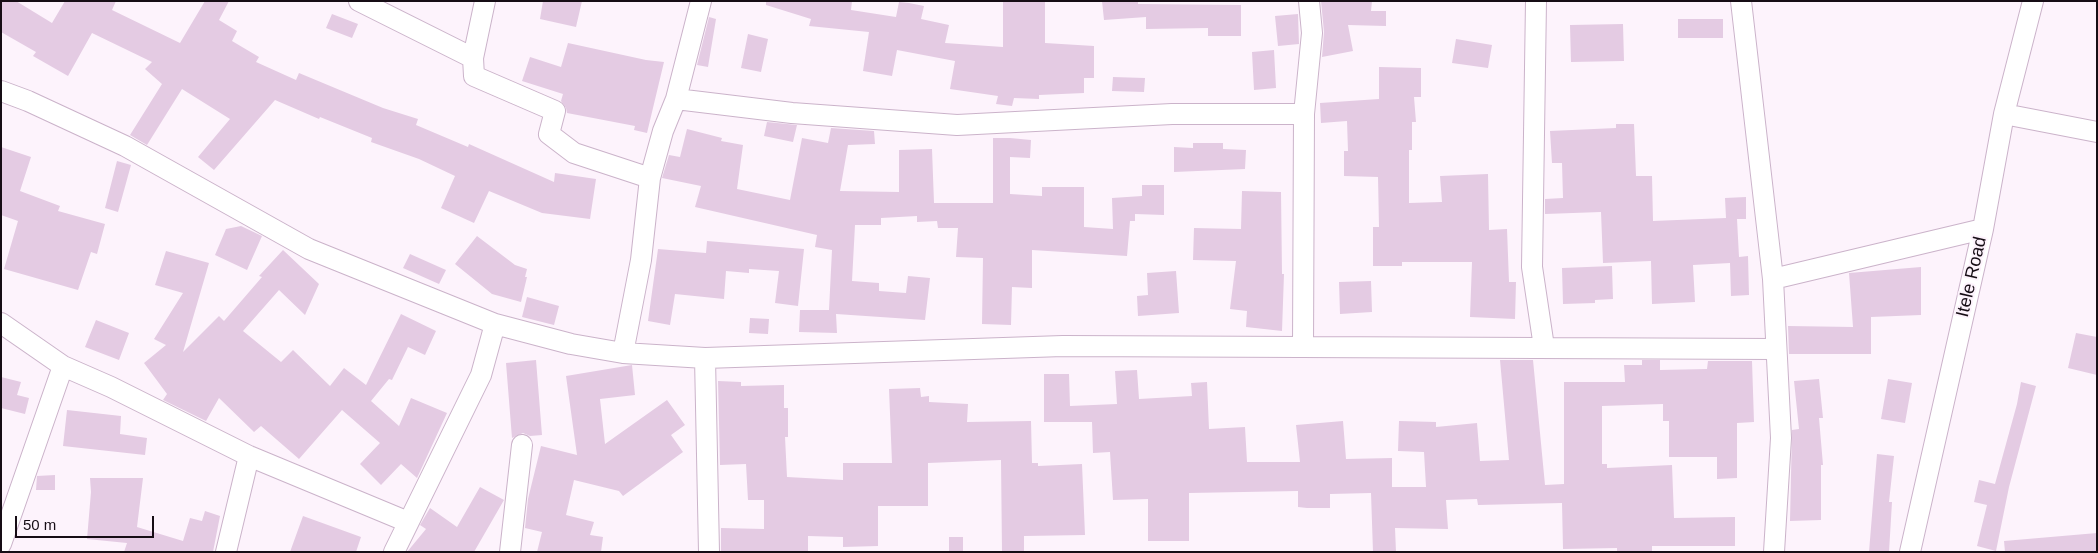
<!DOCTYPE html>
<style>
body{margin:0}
#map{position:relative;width:2098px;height:553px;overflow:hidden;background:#fdf3fc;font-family:Helvetica,sans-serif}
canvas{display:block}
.frame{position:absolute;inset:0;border:2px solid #160d15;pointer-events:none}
.scale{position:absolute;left:15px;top:516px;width:139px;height:22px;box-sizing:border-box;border:2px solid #160d15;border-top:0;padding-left:6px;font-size:15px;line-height:18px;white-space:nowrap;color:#160d15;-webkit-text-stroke:4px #fdf3fc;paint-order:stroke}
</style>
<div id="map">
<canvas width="2098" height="553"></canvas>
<div class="frame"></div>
<div class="scale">50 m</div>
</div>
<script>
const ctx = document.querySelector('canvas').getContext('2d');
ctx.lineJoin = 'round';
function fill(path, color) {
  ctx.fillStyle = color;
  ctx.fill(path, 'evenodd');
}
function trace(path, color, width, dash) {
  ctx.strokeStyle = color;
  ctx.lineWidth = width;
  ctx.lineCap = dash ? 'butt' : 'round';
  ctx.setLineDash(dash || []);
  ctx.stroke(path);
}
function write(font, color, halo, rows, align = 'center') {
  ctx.font = font + ' Helvetica,sans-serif';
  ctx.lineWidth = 4;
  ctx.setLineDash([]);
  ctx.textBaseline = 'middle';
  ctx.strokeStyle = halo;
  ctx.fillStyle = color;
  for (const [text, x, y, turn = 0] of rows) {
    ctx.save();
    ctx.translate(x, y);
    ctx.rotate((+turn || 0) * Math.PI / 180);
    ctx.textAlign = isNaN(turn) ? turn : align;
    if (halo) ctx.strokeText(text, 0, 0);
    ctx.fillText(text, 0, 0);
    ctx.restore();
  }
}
fill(new Path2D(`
 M1 1H16L52 23 65 1H116L112 10 180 43 205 1H229L219 20 237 31 232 41 259 57 256 62 296 80 299 73 383 108 418 119 416 125 468 147 469 144 554 182 555 173 596 179 590 219 542 213 489 191 474 223 441 208 455 176 419 159 371 142 372 138 320 117 319 119 275 100 214 170 198 157 230 119 182 89 147 145 130 135 162 84 145 69 152 62 92 33 68 76 33 56 36 52 1 32Z
 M543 1H582L576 27 540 19Z
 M766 1H852L851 10 896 17 899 2 909 3 924 6 921 19 949 25 945 43 1003 47V1H1045V43L1094 46V78H1084V93L1039 95V99L1014 98 1012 106 996 104 998 96 950 89 955 61 897 50 892 76 863 71 869 32 809 26 811 19 766 5Z
 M1102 1H1138V4L1241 5V36H1208V28L1146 29V17L1104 20Z
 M1321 1H1372L1371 11H1386V26L1348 25 1353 51 1322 57 1324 32Z
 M332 14 358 24 352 38 326 28Z
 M1298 14 1299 44 1278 46 1275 16Z
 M709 17 716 19 708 67 697 65Z
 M1678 19H1723V38H1678Z
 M1623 24 1624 61 1571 62 1570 25Z
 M748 34 768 39 761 72 741 68Z
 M1456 39 1492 45 1488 68 1452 63Z
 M568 43 646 60 664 62 647 133 634 130 635 126 567 113 566 108 561 101 563 94 522 81 530 57 561 67Z
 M1274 50 1276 88 1254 90 1252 52Z
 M1379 67 1421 68V97H1414L1416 122H1412V150H1409V203L1442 202 1440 176 1488 174 1489 230 1507 229 1509 282H1516L1515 319 1470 317 1472 262H1402V266H1373V227H1379L1378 177 1344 176V151H1348L1347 121 1321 123 1320 103 1379 99Z
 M1113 77 1145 78 1144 92 1112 91Z
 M767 122 797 125 793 142 764 136Z
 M1616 124H1634L1636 176H1652L1653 221 1726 218 1725 198 1746 197V219H1737L1739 257 1748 256 1749 295 1731 296 1730 263 1693 265 1695 302 1652 304 1651 261 1603 263 1601 212 1545 214V199L1563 198 1562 163H1552L1550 131 1616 128Z
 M831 128 874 131 875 144 848 145 840 191 899 192V150L932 149 934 203H993V138H1010L1031 140 1030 158 1010 157V194L1042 196V187H1084V227L1113 229 1112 198 1142 196V185H1164V215L1135 214V221H1130L1127 256 1032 250V288L1012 287 1011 325 982 324 983 258 956 257 958 228H938L937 221 917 222V216L881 218V225H855L852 281 879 283V291L906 293 908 276 930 278 925 320 836 314 837 333 799 332 800 310H829L832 250 815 247 817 235 695 207 701 186 662 178 669 155 680 157 687 129 722 138 721 141 743 145 737 189 790 200 802 138 828 143Z
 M1193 143H1223V149L1246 150 1245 169 1174 172V147L1193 148Z
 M1 147 31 157 20 191 60 206 58 211 105 224 97 254 91 252 78 290 4 269 18 221 1 215Z
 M117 161 131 165 118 212 105 208Z
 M1242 191 1281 192 1282 274H1284L1282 331 1246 327 1247 311 1230 309 1236 261 1193 260 1194 228 1241 229Z
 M241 226 262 236 247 270 215 255 226 229Z
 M477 236 515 265 527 269 525 277H527L521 302 492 294 455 264Z
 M707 241 804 249 798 306 775 303 779 271 749 269V273L726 271 724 299 675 294 670 325 648 321 658 249 706 253Z
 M283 250 319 284 305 315 279 290 243 331 281 362 293 350 330 386 344 368 366 385 401 314 436 331 425 355 408 347 392 380 389 379 371 401 399 426 411 398 447 413 417 478 401 464 381 485 360 464 380 443 342 410 299 459 261 426 254 432 219 398 206 421 163 400 167 394 144 363 166 345 154 339 183 293 155 285 166 251 209 263 183 352 219 316 224 321 262 277 259 276Z
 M410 254 446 270 439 284 403 268Z
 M1612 266 1613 299 1595 300V303L1563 304 1562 268Z
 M1921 267V315L1871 317V354H1789L1788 326 1853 327 1849 273Z
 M1176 271 1179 313 1138 316 1137 296 1148 295 1147 273Z
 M1371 281 1372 312 1340 314 1339 282Z
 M527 297 559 306 554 325 522 317Z
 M750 318 769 319 768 334 749 333Z
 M96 320 129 333 119 360 85 347Z
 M2076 333 2097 337V375L2068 368Z
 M536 360 542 435 530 436 523 433 512 438 506 363Z
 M1500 360H1533L1545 485 1564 484V382H1625L1624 365H1642V360H1660V370L1707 369 1708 361H1752L1754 422 1737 423V478L1717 479V457H1669V421H1663V404L1602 406V464H1607V468L1672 465 1674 518 1735 517V546H1652V552H1617V548L1563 549 1562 503 1478 505 1477 499 1446 500 1448 529 1395 528 1396 552H1373L1371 493 1330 494V508H1307L1298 507V491L1189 493V541H1148V499L1113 500 1110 452 1093 453 1092 422H1044V374H1069L1070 406 1117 404 1115 371 1137 370 1139 399 1192 396 1191 383 1207 382 1209 429 1245 427 1247 462H1300L1296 425 1343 421 1346 459 1392 458V487H1426L1424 452 1398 451 1399 421 1436 422V427L1477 423 1480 461 1509 460Z
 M632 365 635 395 600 399 605 444 667 400 685 425 671 435 683 452 623 496 619 491 574 480 566 515 594 522 590 535 603 537 601 552H537L542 532 525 528 528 499 541 446 577 455 566 376Z
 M1 377 21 382 17 395 29 398 25 414 1 408Z
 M1819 379 1823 418H1819L1823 465H1821V520L1790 521 1792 430 1799 429 1794 381Z
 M1888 379 1912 383 1905 423 1881 419Z
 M718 381 741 382V386L784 385V408H788V437H785L787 477 843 480V463H892L889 389 920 388 921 397 929 396V402L968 404 967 422 1031 421 1032 463H1038V466L1082 464 1085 535 1024 536V552H1002L1001 460 928 463V506H878V546L843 547V537L808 536V552H721V528L764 529V500H748L746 464 720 465Z
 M2021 382 2036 386 2009 487 1996 551 1977 546 1987 505 1974 502 1979 480 1995 484 2017 404Z
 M67 410 121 416 120 434 147 438 145 455 63 446Z
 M1877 454 1894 456 1889 502H1892L1889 552H1869Z
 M55 475V490H36L37 476Z
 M90 478H143L137 527 183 541 190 518 202 521 205 511 220 516 213 552H124L127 543 87 539 91 492Z
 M480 487 504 500 474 552H407L426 529 420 525 430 508 457 527Z
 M303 516 361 537 356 552H290Z
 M2097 533V552H2005L2004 541Z
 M949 537H963V552H949Z`), '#e4cbe3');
const minor = new Path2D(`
 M359 1 473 58
 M485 1 473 58 474 76 555 111 549 134 574 153 650 178
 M1536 1 1532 267 1544 347
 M1741 1 1773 279 1781 438 1774 552
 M1 91 28 101 125 146 309 249 495 324 571 344 623 353 705 358 1063 346 1775 349
 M676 99 792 113 957 125 1172 114H1304
 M2004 114 2097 132
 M1773 279 1983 229
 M1 323 63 366 111 387 249 456 408 522
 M1303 347 1304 114 1312 33 1309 1
 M623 353 641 260 650 178 663 131 676 99 701 1
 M705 358 709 552
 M1 544 63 366
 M226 552 249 456
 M394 552 481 375 495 324
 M510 552 522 445
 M1910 552 1983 229 2004 114 2033 1`);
trace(minor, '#cbb3ca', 22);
trace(minor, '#fff', 20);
write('18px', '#160d15', '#fdf3fc', [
 ["Itele Road",1972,277,-77]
]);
</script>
